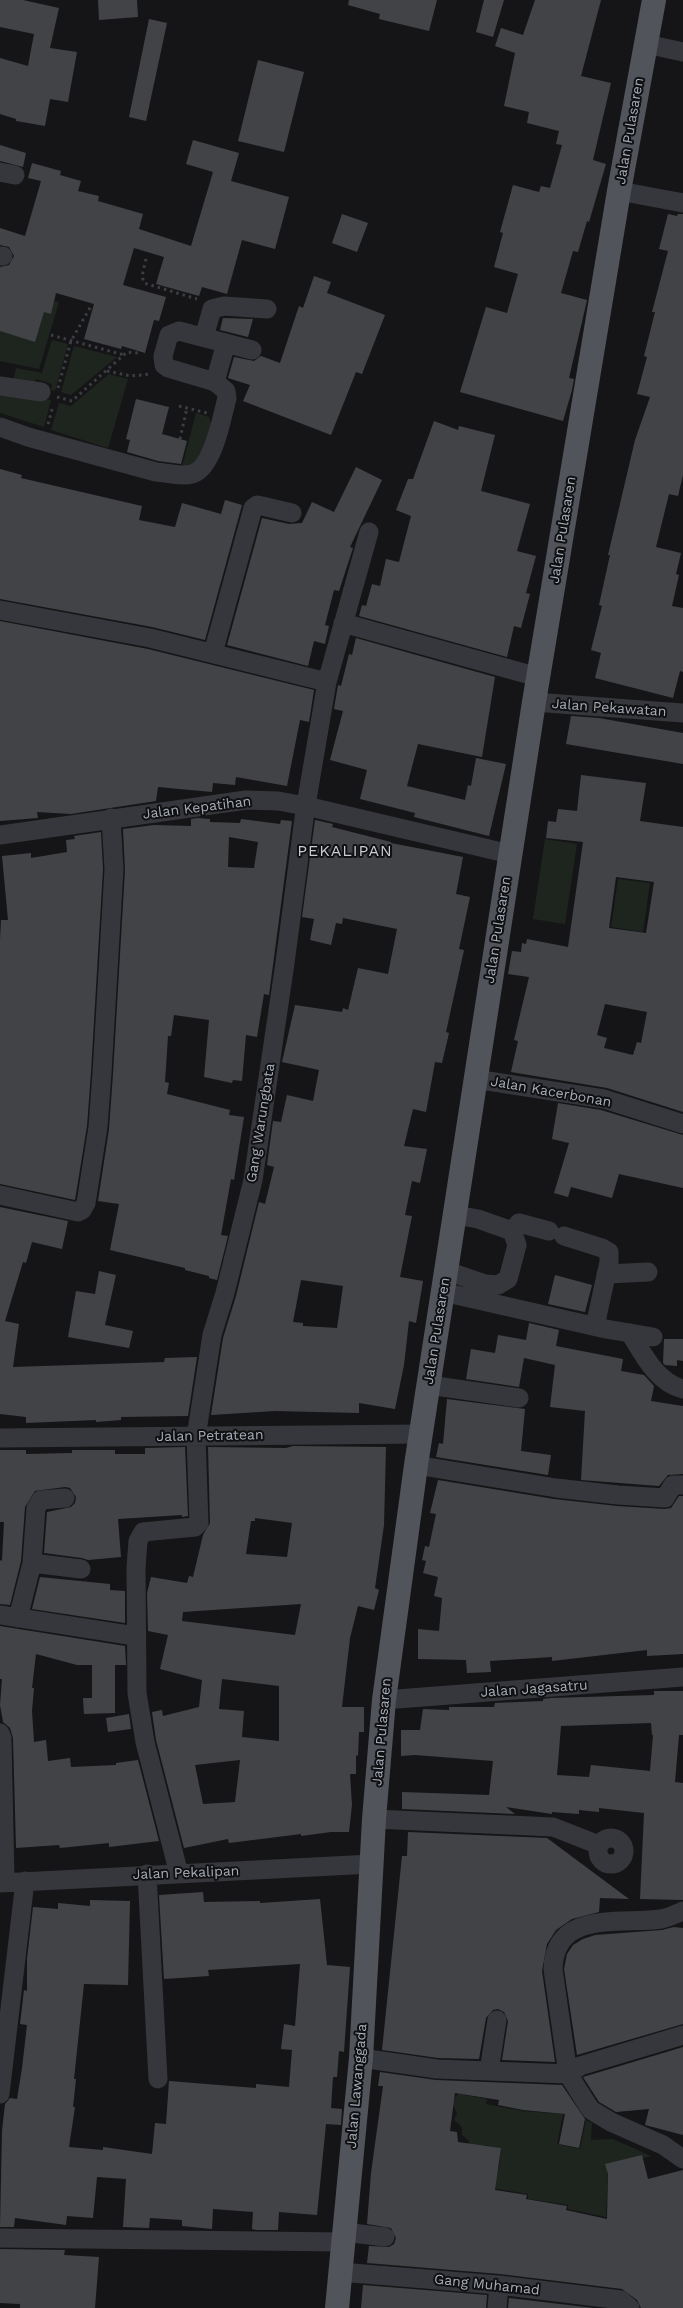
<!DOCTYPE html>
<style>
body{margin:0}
canvas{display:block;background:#151517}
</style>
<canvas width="683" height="2308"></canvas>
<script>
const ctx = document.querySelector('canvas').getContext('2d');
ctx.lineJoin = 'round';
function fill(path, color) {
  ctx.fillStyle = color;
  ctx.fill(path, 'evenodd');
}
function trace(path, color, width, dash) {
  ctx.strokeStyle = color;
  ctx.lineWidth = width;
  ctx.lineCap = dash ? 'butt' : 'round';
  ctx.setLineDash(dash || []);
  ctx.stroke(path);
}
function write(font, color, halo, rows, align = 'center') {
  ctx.font = font + ' "Work Sans",sans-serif';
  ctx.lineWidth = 4;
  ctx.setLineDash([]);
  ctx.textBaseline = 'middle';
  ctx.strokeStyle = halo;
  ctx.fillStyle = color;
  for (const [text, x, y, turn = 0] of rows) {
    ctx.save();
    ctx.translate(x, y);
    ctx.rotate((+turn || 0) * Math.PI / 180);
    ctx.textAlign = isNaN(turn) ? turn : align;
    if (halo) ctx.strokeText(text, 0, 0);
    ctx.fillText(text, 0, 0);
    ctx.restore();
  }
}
fill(new Path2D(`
 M6 289 59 302 39 369 0 361V311Z
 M52 340 68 344 55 391 51 390 52 384 36 379 34 386 13 383 16 368 42 373Z
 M74 346 117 357 71 395 61 392Z
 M109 374 128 379 108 448 51 430 59 403 71 406Z
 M0 391 51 400 44 427 0 413Z
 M196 413 209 417 211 423 200 466 182 467Z
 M545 839 577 844 565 924 533 919Z
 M618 879 650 883 643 932 611 927Z
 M463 2090 464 2095 487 2099 486 2104 523 2111 563 2114 557 2144 580 2149 586 2120 592 2123 591 2140 613 2139 651 2156 608 2167 606 2217 568 2209V2205L528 2199V2194L492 2188 495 2169H499L501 2148 483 2145 479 2165 468 2140 462 2135C463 2124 460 2126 454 2120L457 2113C451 2103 453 2097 463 2090Z`), '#1d251e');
fill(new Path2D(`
 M0 0H23L59 8 50 48 77 52 68 102 50 99 45 126 16 121V119L0 114V58L28 66 34 34 0 27Z
 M98 0H137L138 17 99 20Z
 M349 0H437L429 31 379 19 380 14 348 5Z
 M484 0H504L493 37 476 32Z
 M535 0H601L581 76 611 83 593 160 606 164 589 222 587 221 578 252 573 251 561 293 587 300 569 378 574 379 572 390 563 421 460 392 486 307 507 313 518 274 494 267 503 233 500 232 513 185 539 192 541 186 550 188 562 145 556 144 559 131 527 123 529 112 504 106 515 53 495 46 501 28 523 35Z
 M149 19 167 23 146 121 129 117Z
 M258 60 304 72 284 152 238 141Z
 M193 140 239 153 231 181 289 197 275 249 242 240 227 294 202 287 199 296 156 284 164 257 134 248 123 285 166 297 159 321 154 320 145 353 122 346 121 349 84 339 94 304 56 293 51 314 44 312 35 342 0 331V267L9 265 14 256 9 247 0 245V228L25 236 41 181 28 178 32 163 61 171 60 175 81 181 78 191 99 196 98 201 143 214 139 229 191 246 213 172 186 164Z
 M0 145 26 153 23 167 0 161Z
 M342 214 368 223 357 252 332 243Z
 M668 214 677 216 678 214H683V475L678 496 669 494 656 547 681 553 676 574 679 575 672 606 683 608V672L680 671 673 698 595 678 601 653 591 650 602 606 599 605 610 555H608L635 440 650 397 637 394 647 357 644 356 655 312H652L668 251 659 249Z
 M314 276 331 282 327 293 385 315 362 374 356 372 331 435 243 401 250 385 228 378 234 357 254 361 261 356 280 363 299 306 303 308Z
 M223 318 253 319 248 337 220 330Z
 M136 399 169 407 162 434 187 441 181 464 158 461 127 452 130 440 126 439Z
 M434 421 458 430 459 426 495 435 481 491 530 504 517 551 536 556 526 593 530 594 521 628 514 626 507 657 359 616 362 605 366 606 372 584 380 586 386 559 399 562 411 516 396 510 408 479H413Z
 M356 467 382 480 350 547 353 548 339 591 334 590 325 625 329 626 325 644 314 641 308 666 227 645 262 518 289 524 302 523 312 502 334 512Z
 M0 469 22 475 21 478 142 506 139 520 175 527 182 503 221 514 225 500 242 505 205 640 152 627 0 599Z
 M0 621 148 649 314 690 309 722 300 720 287 786 236 777 235 785 213 783 212 792 158 787 156 801 71 814 37 812 38 818 0 821Z
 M356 638 495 677 482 757 418 744 407 786 465 800 468 785 471 786 476 758 506 764 489 836 414 817 415 813 360 799 367 770 330 760 343 711 334 709 338 685 341 686 349 654 352 655Z
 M571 716 599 718 683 733V764L566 744Z
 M581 775 646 783 640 821 683 827V1112L607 1088 511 1072 518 1041 514 1040 529 977 508 974 512 951 521 952 522 943 526 944 527 939 568 947 583 842 546 838 548 821 556 822 558 809 577 811ZM616 877 654 882 646 933 609 928ZM605 1004 647 1012 641 1043 637 1042 633 1055 604 1048 607 1038 597 1035Z
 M197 818 210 819V822L240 823 241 819 280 824 281 820 292 821 269 995 264 994 257 1037 246 1035 242 1081 233 1080 232 1083 204 1077 209 1020 174 1015 171 1036H168L165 1082 169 1083 167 1094 230 1110 229 1115 244 1117 234 1180 231 1179 221 1235 228 1236 217 1280 209 1278V1276L185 1270V1268L110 1250 119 1204 98 1201 109 1129 113 1074 125 870 123 829 154 825 191 826V819ZM229 837 258 842 254 868 228 867Z
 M315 820 333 824 332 827 391 842V843L463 857 456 894 470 897 459 949 464 950 446 1032 449 1033 442 1063 435 1062 426 1112 413 1109 404 1146 427 1149 420 1183 412 1181 405 1215 412 1216 400 1277 423 1281 416 1323 409 1321 404 1365 395 1409 359 1403V1413L275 1411 211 1415 223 1338 236 1296 259 1202 265 1204 274 1167 267 1165 273 1121 281 1122 287 1095 313 1101 319 1070 282 1062 295 1005 342 1012 343 1008 348 1010 358 968 388 974 397 929 343 918 342 924 336 923 331 945 310 940 314 919 302 917ZM301 1280 343 1286 337 1328 303 1326V1323L293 1322Z
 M101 832 103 869 91 1072 87 1126 75 1200 0 1184V940L1 920H8L2 856 31 853V858L67 852 66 840 75 839 74 836Z
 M558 1103 601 1110 683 1135V1188L619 1174 612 1198 571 1187 568 1197 554 1193 569 1143 552 1139Z
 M0 1207 68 1221 62 1249 32 1242 26 1263 23 1262 5 1321 19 1324 13 1367 164 1362 165 1358 197 1357 188 1416 121 1417V1420L96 1422V1420L26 1423V1417L0 1414Z
 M99 1271 116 1275 105 1325 133 1331 129 1348 68 1337 76 1291 95 1294Z
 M555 1275 592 1285 585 1312 548 1304Z
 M529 1323 559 1330 556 1346 623 1359 621 1371 644 1375 654 1386 651 1401 683 1406V1474L668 1475 659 1486 581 1480 585 1411 550 1407 555 1365 524 1358 519 1387 466 1379 471 1349 495 1353 498 1335 526 1340Z
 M664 1339H683V1361L677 1360V1366L665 1365 663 1363Z
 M447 1399 525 1409 521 1451 551 1455 548 1475 436 1457 439 1443 443 1444Z
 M293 1446 386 1447 384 1525 375 1588 379 1590 374 1610 358 1606 350 1638 342 1707H364V1732H359L358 1756 356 1755V1774H350L352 1805 349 1832H331L301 1836V1834L229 1843 228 1839 184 1848 156 1740 152 1712 162 1710 163 1716 199 1707 202 1680 160 1669 168 1635 148 1631 147 1593 151 1577 187 1583 189 1576 193 1577 203 1535 210 1523 208 1447 286 1448ZM255 1518 292 1523 287 1557 246 1554 251 1521H255ZM301 1604 295 1635 182 1621 183 1612ZM222 1679 279 1686V1741L242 1737 244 1711 219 1709ZM240 1760 235 1802 203 1804 195 1765Z
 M185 1447 188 1516 182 1517V1515L118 1519 121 1557 88 1560 82 1558 44 1553 47 1512 71 1507 75 1503 76 1497 70 1488 65 1487 35 1491 25 1507 21 1561 10 1605 0 1604V1560L2 1561 4 1522H0V1450H26V1454L72 1453V1450H115V1454H145V1448Z
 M438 1480 554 1499 617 1506 665 1509 671 1508 679 1496H683V1654L647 1656V1650L552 1661V1657L490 1661 491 1672 467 1673 466 1660 418 1659V1629L439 1631 442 1598 434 1596 438 1577 423 1573 426 1561 422 1560 425 1546 429 1547 436 1514 430 1513Z
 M40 1577 110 1584V1590L125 1591V1623L32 1609Z
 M0 1626 125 1646 126 1665H115V1713L84 1714 83 1698H92V1665H77L36 1654 32 1688H34L32 1711 34 1742 46 1740 48 1761 70 1758 71 1767 116 1765V1763L138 1760 159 1841 109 1847V1843L60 1848 59 1845 16 1848 13 1738 10 1728 3 1722 0 1705 2 1679H0Z
 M654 1691H683V1735H679L675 1782 683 1783V1900L640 1899 644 1813 599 1808V1812L579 1810V1814L552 1812V1814L506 1807 515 1814 402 1809V1792L489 1795 493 1761 415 1755 401 1756V1730H420L423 1709 449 1710V1707H494L495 1703 543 1701V1699L550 1698 654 1695ZM651 1723 652 1735H653L650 1771 591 1765 589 1777 557 1775 561 1726Z
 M129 1714 131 1729 108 1732 106 1718Z
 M408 1832 547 1838 629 1899 600 1898 599 1912 572 1919 556 1930 547 1944 542 1971 555 2062 502 2060 508 2021 504 2012 498 2009 493 2010 486 2018 479 2059 438 2058 382 2050 402 1856H407Z
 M203 1892 204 1902 260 1901V1903L320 1899 327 1965 350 1967 344 2052 339 2051 337 2077H333L331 2108 342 2109 341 2125 326 2124 317 2215 279 2212 278 2230H256L252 2229 253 2212 213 2209 212 2229 182 2226V2220L150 2218 149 2228 123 2227 126 2179 97 2177 93 2218 67 2216 66 2225 15 2218 14 2227H0L2 2131 5 2104 10 2098 17 2099 22 2068 27 2025 20 2024 24 1990 27 1991V1959L33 1907 58 1909V1903L90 1906V1900L130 1901 128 1985 84 1984 74 2079H76L73 2107H75L69 2147 103 2150V2147L152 2154 155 2123 166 2124 169 2081 256 2088V2084L289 2087 292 2050 281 2049 284 2024 295 2026 300 1964 208 1970 209 1976 164 1979 159 1895Z
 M674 1927 683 1928V2024L577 2055 564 1969 567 1954 573 1945 583 1939 595 1935 662 1930Z
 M683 2047V2135L645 2125 649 2109 616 2112 599 2102 583 2077Z
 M380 2072 436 2080 562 2085 585 2119 579 2148 559 2144 565 2114 523 2110 498 2105 499 2100 455 2093 450 2131 457 2132 458 2142 501 2148 495 2190 527 2195 526 2199 567 2206 566 2210 607 2219 608 2174 605 2164 642 2155 648 2179 683 2170V2308H641L637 2300 622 2289 500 2274 367 2263 369 2246 389 2247 394 2244 396 2238 391 2228 367 2224 371 2173 383 2086H378Z
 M0 2249 65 2250 64 2255 99 2257 95 2308H20V2304L0 2303Z
 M363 2285 487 2295 486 2308H361Z
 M509 2298 594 2308H508Z`), '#414347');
trace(new Path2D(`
 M146 259 142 276 144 283 197 299
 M51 335 124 355
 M107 371 131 376 150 374
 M58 388 71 341 91 306
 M57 397 72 401 127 352 138 353
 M179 406 207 413
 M48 424 53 406
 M180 439 187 408`), '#3c3e43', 3, [2.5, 4]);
trace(new Path2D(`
 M646 44 683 52
 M0 172 15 175
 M619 191 683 203
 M0 256H3
 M204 337 212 309 224 306 267 309
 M215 382 226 343
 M0 386 41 392
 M0 427 28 437 156 472C168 473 180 477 192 474 213 469 222 417 227 398L226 391 215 382 168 368 164 365 163 356 169 335 179 331 252 350
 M0 610 150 638 327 682
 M343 623 538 677
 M213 653 253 508 257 505 262 506 292 513
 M534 702 683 713
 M0 835 246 800 278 801 306 806 510 854
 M475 1079 604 1099 683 1124
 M0 1195 78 1212 82 1210 86 1203 98 1127 102 1073 114 869 111 818
 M512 1231 519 1223 549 1231
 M564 1236 602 1248 609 1252V1262L595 1326
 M447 1271 485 1284 498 1285 508 1279 517 1245 512 1231 478 1219 456 1215
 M606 1274 648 1272
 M443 1292 606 1329 653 1337
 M630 1333C643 1354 657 1383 683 1389
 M429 1385 519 1398
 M0 1438 421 1434
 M416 1465 556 1488 618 1495 665 1498 673 1485H683
 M32 1563 81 1569
 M0 1615 135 1636
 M18 1618 32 1563 36 1508 41 1500 65 1498
 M384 1700 683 1677
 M0 1733 2 1738 5 1882
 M374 1819 553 1827 599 1845
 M598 1851a13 13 0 1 1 26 0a13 13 0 1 1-26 0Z
 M147 1874 158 2079
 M179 1874 145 1742 137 1693 136 1568 138 1541 143 1532 195 1527 199 1523 196 1437 212 1335 225 1293 253 1180 285 963 305 811 327 682 369 532
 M0 1883 372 1864
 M683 1911C676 1914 668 1918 661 1919 622 1925 555 1909 553 1969L568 2074 587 2104 591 2110 611 2122 663 2145 683 2159
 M361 2058 437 2069 568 2074 580 2066 683 2035
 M489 2071 497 2020
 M0 2094 25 1881
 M344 2232 385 2237
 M0 2238 343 2242
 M340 2272 499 2285 621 2300 630 2308
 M497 2308 499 2285`), '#36373c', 19);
trace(new Path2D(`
 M337 2308 361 2058 374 1819 384 1700 416 1465 534 702 619 191 654 0`), '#52545b', 24);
write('14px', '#a6adb8', '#101012', [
 ["Jalan Pulasaren",630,131,-80],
 ["Jalan Pulasaren",563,530,-81],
 ["Jalan Pekawatan",609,708,4],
 ["Jalan Kepatihan",197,808,-7],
 ["Jalan Pulasaren",498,930,-81],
 ["Jalan Kacerbonan",551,1092,10],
 ["Gang Warungbata",261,1123,-81],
 ["Jalan Pulasaren",437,1331,-81],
 ["Jalan Petratean",210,1436,-1],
 ["Jalan Jagasatru",534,1689,-4],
 ["Jalan Pulasaren",382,1732,-85],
 ["Jalan Pekalipan",186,1873,-2],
 ["Jalan Lawanggada",357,2086,-85],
 ["Gang Muhamad",487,2285,6]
]);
ctx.letterSpacing = '1px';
write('16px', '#c8cbd4', '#101012', [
 ["PEKALIPAN",345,851]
]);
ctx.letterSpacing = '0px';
</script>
